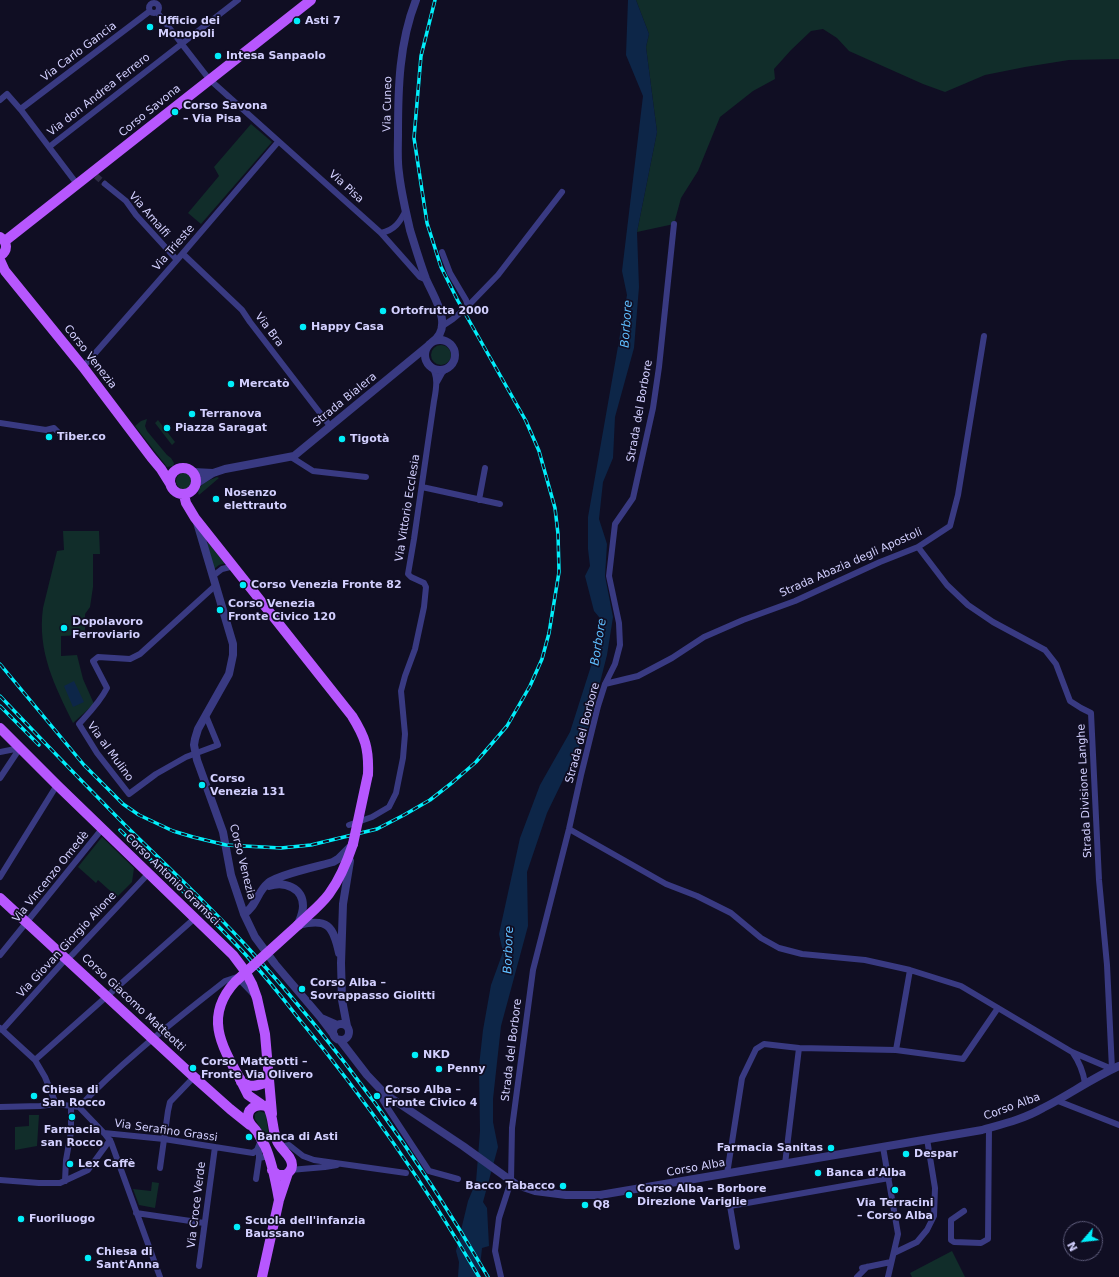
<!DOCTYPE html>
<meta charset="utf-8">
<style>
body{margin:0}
#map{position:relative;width:1119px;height:1277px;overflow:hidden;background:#100e23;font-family:"DejaVu Sans",sans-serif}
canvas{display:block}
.north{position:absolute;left:1063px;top:1221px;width:40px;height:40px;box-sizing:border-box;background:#100e23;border:1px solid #5e5c7b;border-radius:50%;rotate:242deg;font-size:11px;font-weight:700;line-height:16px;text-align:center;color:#d3d0ff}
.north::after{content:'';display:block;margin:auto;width:14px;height:18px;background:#01eefa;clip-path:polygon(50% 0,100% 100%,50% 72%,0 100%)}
</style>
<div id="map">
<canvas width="1119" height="1277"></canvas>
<div class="north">N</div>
</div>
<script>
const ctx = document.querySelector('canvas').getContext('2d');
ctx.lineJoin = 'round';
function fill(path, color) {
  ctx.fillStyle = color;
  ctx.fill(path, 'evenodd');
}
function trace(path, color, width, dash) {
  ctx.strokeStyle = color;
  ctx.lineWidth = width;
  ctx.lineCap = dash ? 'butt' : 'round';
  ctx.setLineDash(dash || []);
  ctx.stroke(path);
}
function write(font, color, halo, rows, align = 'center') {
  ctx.font = font + ' "DejaVu Sans",sans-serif';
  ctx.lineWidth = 3.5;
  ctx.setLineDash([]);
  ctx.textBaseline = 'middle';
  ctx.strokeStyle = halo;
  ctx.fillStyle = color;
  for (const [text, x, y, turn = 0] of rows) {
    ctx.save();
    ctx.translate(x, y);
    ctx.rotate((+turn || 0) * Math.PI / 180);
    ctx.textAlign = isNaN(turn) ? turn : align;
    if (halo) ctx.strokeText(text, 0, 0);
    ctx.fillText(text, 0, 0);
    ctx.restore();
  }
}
fill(new Path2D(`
 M636 0H1119V59L1069 60 1025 67 985 75 945 92 923 84 849 51 837 38 823 29 811 31 791 50 774 69 775 79 753 91 720 117 698 171 681 198 674 224 637 232 657 132 646 47 649 34Z
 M251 124 272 142 201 224 188 213 219 176 214 167Z
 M431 355a10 10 0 1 1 20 0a10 10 0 1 1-20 0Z
 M147 419 145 426 147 431 167 455 171 458 174 463 173 466 167 467 135 426 141 421Z
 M158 420 175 442 172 445 155 423Z
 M176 481a8 8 0 1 1 16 0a8 8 0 1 1-16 0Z
 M217 477 219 478 199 495 198 493C200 483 208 481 217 477Z
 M63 531H99L100 554H93V587L90 607 85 614V635L61 636V656L77 655 83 679 94 704 73 723C55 686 37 652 43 608L57 551 64 550Z
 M208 542 209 543 226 563 219 565 214 569 207 544Z
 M102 837 134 868 132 882 117 897 98 880 96 883 78 867Z
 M259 1111 265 1113 266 1116 270 1144 255 1119V1114Z
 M29 1115H39L37 1146 15 1150V1127L29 1126Z
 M152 1182 159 1183 155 1208 139 1205 133 1189 151 1191Z
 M952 1251 965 1277H912L910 1273Z`), '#112d2a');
fill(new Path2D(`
 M628 0H636L649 34 646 47 657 132 637 232 639 287 634 348 615 417 613 458 603 482 599 519 607 544 605 576 613 617 607 655 589 726 547 813 527 872 528 926 501 1026 493 1099V1122L498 1147 483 1202 487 1208 489 1246 482 1248 479 1277H458L459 1262 456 1251 468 1201 476 1182 480 1131 479 1066 483 1030 491 985 503 952 499 934 520 838 540 785 570 732 591 666 599 617 594 611 585 576 590 566 588 549V517L627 295 622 271 643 96 626 55Z
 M74 681 84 702 73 707 64 686Z`), '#0d2648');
trace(new Path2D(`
 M96 176 105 184`), '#2d2b44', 6, [6, 3]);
trace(new Path2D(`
 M149 8a5 5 0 1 1 10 0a5 5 0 1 1-10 0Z
 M157 12 209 79 381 233 420 277 427 280
 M0 100 7 94 21 110 77 184
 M21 110 22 108 150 11
 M49 147 238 0
 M105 184 126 201 136 215 177 260
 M381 233C395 230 400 222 406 210
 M442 252 450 273 466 300 468 307
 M183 254 242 310 250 322 330 426
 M441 327 453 319 466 308 498 275 562 192
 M83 367 177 260 278 142
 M437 382 442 373 448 367
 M0 423 46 430 54 428 62 436
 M291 457 313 471 366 477
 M422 487 500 504
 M479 500 485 468
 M213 576 222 569 234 566
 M605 684 638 676 672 658 704 637 743 620 795 601 880 562 918 547 950 526 958 495 984 336
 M206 716 218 745 186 757 156 774 129 794 97 753 79 724C89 713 100 702 107 688L93 661 98 657 130 659 140 654 216 585
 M0 752 20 748
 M0 778 20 748
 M349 825 372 817 389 807 396 793 403 758 405 734 401 691 405 676 415 649 424 607 426 587 424 583 411 577 408 574 414 539 434 401C436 390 439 376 431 366
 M569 829 666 884 697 896 731 913 761 938 779 948 802 954 865 960 910 970 961 986 1072 1052 1112 1069 1107 965 1099 880 1091 713 1081 708 1070 701 1056 664 1045 650 993 622 968 605 947 585 918 547
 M0 877 57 785
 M0 955 102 829
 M0 1028 35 1060 45 1077 56 1104
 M2 1030 63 962 72 955 148 874
 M896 1050 963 1059 998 1008
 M1073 1053C1080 1063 1083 1071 1085 1083
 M35 1060 195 918
 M385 1094 382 1099 385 1104 429 1171 458 1179
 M1058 1101 1119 1125
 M0 1107 40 1106 56 1104 79 1107 104 1133 111 1142 160 1277
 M79 1107C122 1061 176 1020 225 981L237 977 254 995
 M104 1133 164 1139 253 1153 257 1150 261 1140
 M259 1147V1158L269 1156
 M280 1147 289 1145 303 1156 314 1160 406 1173
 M883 1147 898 1234 888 1277
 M785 1164 799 1048 896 1050 910 970
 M160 1168 168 1111 170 1102 194 1077
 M290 1170 325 1167 337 1165
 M727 1174 742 1078 756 1049 764 1044 799 1048
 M256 1179 259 1158
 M0 1180 39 1183H60L88 1170 110 1140
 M65 1181 66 1160 71 1132V1105
 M964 1211 951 1220V1240L954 1242 981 1243 988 1239 989 1128
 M136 1213 204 1223
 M737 1247 730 1206 889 1178
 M894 1253 917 1242 927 1230 934 1216 935 1188 927 1139
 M199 1266 215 1147
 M862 1268 891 1262
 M501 1277 495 1251 499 1218 511 1181 512 1128 533 970 569 829 581 775 598 706 605 684 615 664 620 645 619 623 609 576 615 524 633 498 653 408 659 367 674 224
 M857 1277 867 1267`), '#393a82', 6);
trace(new Path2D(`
 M416 0C399 43 398 89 398 134 398 147 397 161 399 173 401 192 406 212 410 230 415 246 420 263 426 279 433 296 455 327 432 342
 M425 355a15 15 0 1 1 30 0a15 15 0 1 1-30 0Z
 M193 472 213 473
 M196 484 213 473 225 469 294 456 429 345
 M196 519 233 644V655L229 674 198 729 195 739 194 745 197 760 223 832 231 875 244 914 255 937 275 964 321 1018
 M269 886C285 881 303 888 303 906 303 913 300 919 298 924
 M244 914C256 907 257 892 268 883 277 875 319 866 333 862L338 859 351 846
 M299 925C327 918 333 925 339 953
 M333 1032a8 8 0 1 1 16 0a8 8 0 1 1-16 0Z
 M347 1026 342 1000 341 963 343 904 350 861
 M334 1035 321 1018 337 1025
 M340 1040 367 1075 385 1094 463 1146 517 1185 535 1191 566 1195H600L982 1130C1003 1124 1024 1119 1043 1108 1069 1095 1092 1078 1119 1066`), '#393a82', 8);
trace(new Path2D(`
 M0 237C8 242 8 251 0 256
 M5 241 311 0
 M0 260 5 271 83 367 151 457 161 469 171 485
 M170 481a13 13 0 1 1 26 0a13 13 0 1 1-26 0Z
 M184 495 186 503 195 518 352 716C365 737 369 748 368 774
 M0 728 57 785 233 955 245 971 252 984 257 998 265 1034 272 1114
 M0 898 194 1077 230 1109 250 1125
 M298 925C308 915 320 906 329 894 340 879 347 862 353 844
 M240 1079 248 1095 261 1104
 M241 1082C253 1089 258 1085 269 1081
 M272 1170 278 1175H285C289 1173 292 1170 292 1165 292 1156 280 1149 277 1141 272 1130 274 1118 268 1107 260 1103 248 1106 248 1117 248 1124 254 1127 257 1132 260 1136 262 1142 265 1146 272 1161 276 1183 279 1200
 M262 1277 279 1200 288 1173`), '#b757fe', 10);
const rail = new Path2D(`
 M0 664 84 765 123 804 139 815 173 831 193 837 226 845 281 848 311 845 377 829 404 815 430 800 453 782 476 762 507 726 530 686 542 659 549 633 559 572 558 534 555 508 539 451 526 421 458 301 441 267 427 223 414 138 421 56 435 0
 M0 696C42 740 85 785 128 828 169 868 211 907 250 950 341 1049 420 1160 488 1277
 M0 706 39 745
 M120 830C162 871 205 911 245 954 264 975 282 997 299 1019 366 1100 426 1186 479 1277`);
trace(rail, '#01eefa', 3.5);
trace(rail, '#100e23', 2, [6]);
trace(new Path2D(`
 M353 844 368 774
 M240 1079C221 1045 204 1016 235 982L298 925`), '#b757fe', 10);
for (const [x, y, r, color] of [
 [297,21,4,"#01eefa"],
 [150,27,4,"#01eefa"],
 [218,56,4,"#01eefa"],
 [175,112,4,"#01eefa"],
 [383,311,4,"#01eefa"],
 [303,327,4,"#01eefa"],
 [231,384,4,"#01eefa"],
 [192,414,4,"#01eefa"],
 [167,428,4,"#01eefa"],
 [49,437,4,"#01eefa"],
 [342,439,4,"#01eefa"],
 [216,499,4,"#01eefa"],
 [243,585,4,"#01eefa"],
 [220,610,4,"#01eefa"],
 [64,628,4,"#01eefa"],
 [202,785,4,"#01eefa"],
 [302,989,4,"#01eefa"],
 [415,1055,4,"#01eefa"],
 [193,1068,4,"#01eefa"],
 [439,1069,4,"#01eefa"],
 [34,1096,4,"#01eefa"],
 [377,1096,4,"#01eefa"],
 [72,1117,4,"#01eefa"],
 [249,1137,4,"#01eefa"],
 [831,1148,4,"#01eefa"],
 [906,1154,4,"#01eefa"],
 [70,1164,4,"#01eefa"],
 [818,1173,4,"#01eefa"],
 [563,1186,4,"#01eefa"],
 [895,1190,4,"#01eefa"],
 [629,1195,4,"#01eefa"],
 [585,1205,4,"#01eefa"],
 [21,1219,4,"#01eefa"],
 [237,1227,4,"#01eefa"],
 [88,1258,4,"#01eefa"]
]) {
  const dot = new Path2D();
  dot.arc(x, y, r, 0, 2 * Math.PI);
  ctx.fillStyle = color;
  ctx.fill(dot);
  trace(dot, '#100e23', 1.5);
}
write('bold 11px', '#d3d0ff', '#100e23', [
 ["Ufficio dei",158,21],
 ["Monopoli",158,34],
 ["Asti 7",305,21],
 ["Intesa Sanpaolo",226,56],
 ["Corso Savona",183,106],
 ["– Via Pisa",183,119],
 ["Ortofrutta 2000",391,311],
 ["Happy Casa",311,327],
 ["Mercatò",239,384],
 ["Terranova",200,414],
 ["Piazza Saragat",175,428],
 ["Tiber.co",57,437],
 ["Tigotà",350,439],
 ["Nosenzo",224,493],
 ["elettrauto",224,506],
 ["Corso Venezia Fronte 82",251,585],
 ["Corso Venezia",228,604],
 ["Fronte Civico 120",228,617],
 ["Dopolavoro",72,622],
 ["Ferroviario",72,635],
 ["Corso",210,779],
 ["Venezia 131",210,792],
 ["Corso Alba –",310,983],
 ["Sovrappasso Giolitti",310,996],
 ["NKD",423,1055],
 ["Corso Matteotti –",201,1062],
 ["Fronte Via Olivero",201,1075],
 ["Penny",447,1069],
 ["Chiesa di",42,1090],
 ["San Rocco",42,1103],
 ["Corso Alba –",385,1090],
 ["Fronte Civico 4",385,1103],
 ["Farmacia",72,1130,"center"],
 ["san Rocco",72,1143,"center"],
 ["Banca di Asti",257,1137],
 ["Farmacia Sanitas",823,1148,"right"],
 ["Despar",914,1154],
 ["Lex Caffè",78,1164],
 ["Banca d'Alba",826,1173],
 ["Bacco Tabacco",555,1186,"right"],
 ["Corso Alba – Borbore",637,1189],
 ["Direzione Variglie",637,1202],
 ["Via Terracini",895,1203,"center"],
 ["– Corso Alba",895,1216,"center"],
 ["Q8",593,1205],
 ["Fuoriluogo",29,1219],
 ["Scuola dell'infanzia",245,1221],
 ["Baussano",245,1234],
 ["Chiesa di",96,1252],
 ["Sant'Anna",96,1265]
], 'left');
write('11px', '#d3d0ff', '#100e23', [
 ["Via Carlo Gancia",79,52,-37],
 ["Via don Andrea Ferrero",99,95,-38],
 ["Via Cuneo",388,104,-89],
 ["Corso Savona",150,111,-39],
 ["Via Pisa",346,187,42],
 ["Via Amalfi",149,215,49],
 ["Via Trieste",174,248,-49],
 ["Via Bra",269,330,53],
 ["Corso Venezia",90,357,52],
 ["Strada Bialera",345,400,-39],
 ["Strada del Borbore",640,411,-80],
 ["Via Vittorio Ecclesia",408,508,-81],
 ["Strada Abazia degli Apostoli",851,563,-24],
 ["Strada del Borbore",583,733,-75],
 ["Via al Mulino",110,752,54],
 ["Strada Divisione Langhe",1085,791,-93],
 ["Corso Venezia",242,862,76],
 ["Via Vincenzo Omedè",51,877,-51],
 ["Corso Antonio Gramsci",172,880,44],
 ["Via Giovan Giorgio Alione",67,945,-47],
 ["Corso Giacomo Matteotti",133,1003,43],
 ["Strada del Borbore",512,1050,-83],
 ["Corso Alba",1012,1107,-20],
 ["Via Serafino Grassi",166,1131,8],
 ["Corso Alba",696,1168,-10],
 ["Via Croce Verde",197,1205,-83]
]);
write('italic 12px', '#5ebdfe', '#100e23', [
 ["Borbore",627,324,-86],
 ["Borbore",599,642,-81],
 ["Borbore",509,950,-88]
]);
</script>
